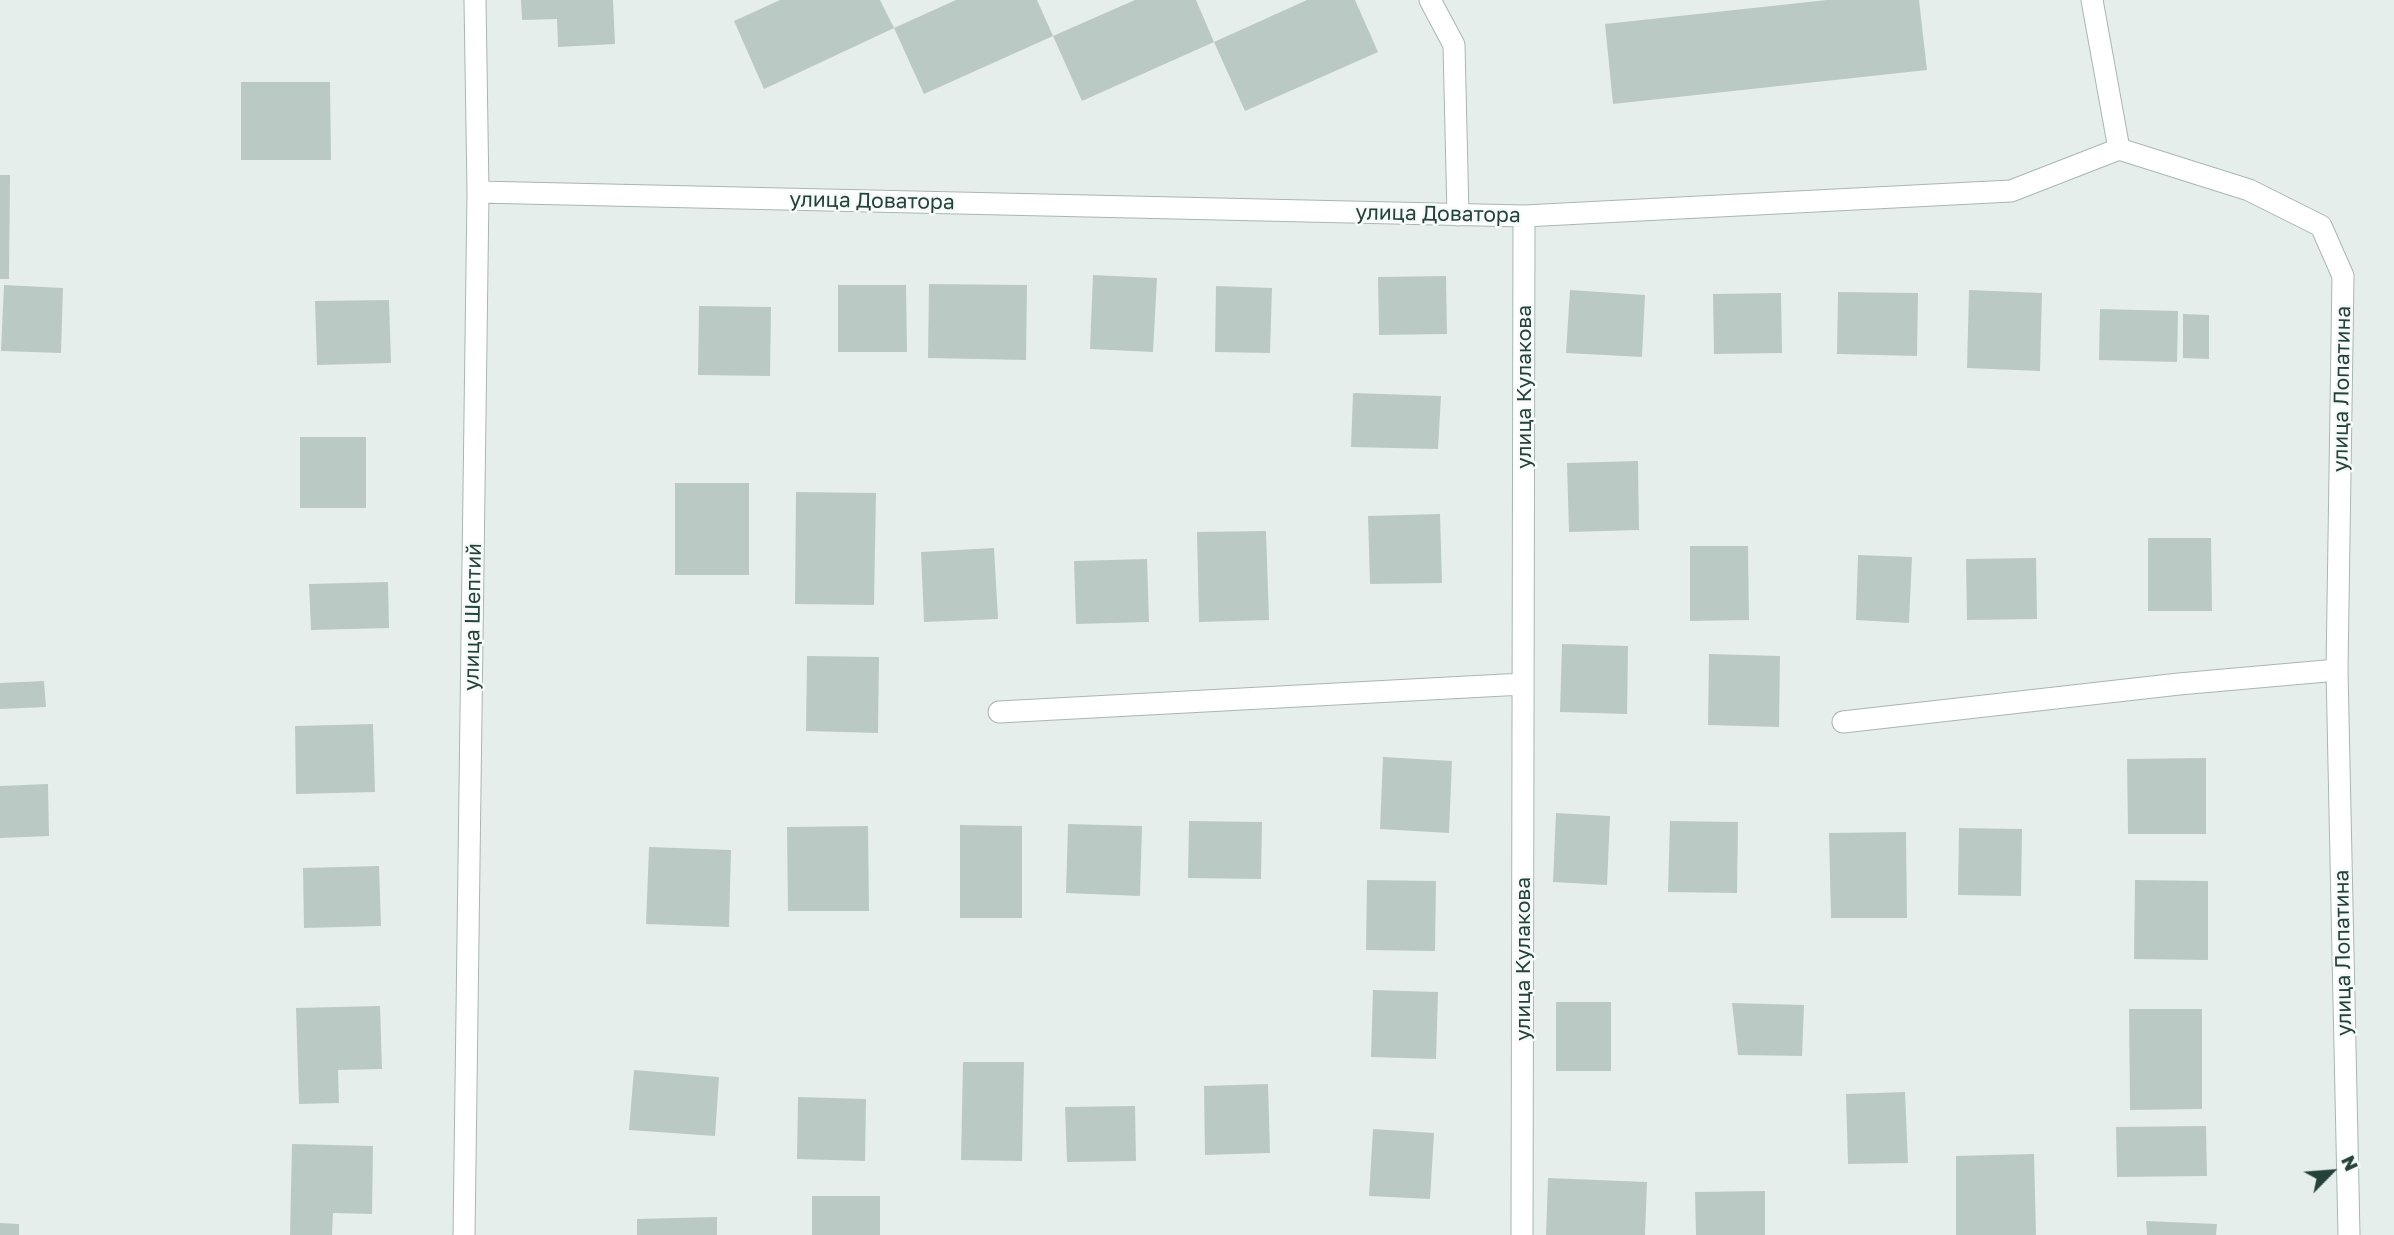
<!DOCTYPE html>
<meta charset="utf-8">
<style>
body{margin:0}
#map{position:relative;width:2394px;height:1235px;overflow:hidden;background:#e6eeeb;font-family:"Golos Text",sans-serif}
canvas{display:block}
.north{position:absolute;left:2296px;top:1137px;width:70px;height:70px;-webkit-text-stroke:5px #f6fbf9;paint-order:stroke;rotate:65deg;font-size:19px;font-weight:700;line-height:28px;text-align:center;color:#24413a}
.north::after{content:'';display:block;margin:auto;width:24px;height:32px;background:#24413a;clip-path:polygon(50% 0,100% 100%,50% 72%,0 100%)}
</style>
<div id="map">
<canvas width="2394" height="1235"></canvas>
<div class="north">N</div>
</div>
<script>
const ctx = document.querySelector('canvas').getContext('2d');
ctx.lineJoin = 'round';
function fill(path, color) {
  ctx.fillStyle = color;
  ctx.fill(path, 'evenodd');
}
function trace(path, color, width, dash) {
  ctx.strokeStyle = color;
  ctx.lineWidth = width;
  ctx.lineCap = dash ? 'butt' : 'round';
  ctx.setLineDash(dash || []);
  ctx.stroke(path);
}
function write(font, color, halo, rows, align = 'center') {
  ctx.font = font + ' "Golos Text",sans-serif';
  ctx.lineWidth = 5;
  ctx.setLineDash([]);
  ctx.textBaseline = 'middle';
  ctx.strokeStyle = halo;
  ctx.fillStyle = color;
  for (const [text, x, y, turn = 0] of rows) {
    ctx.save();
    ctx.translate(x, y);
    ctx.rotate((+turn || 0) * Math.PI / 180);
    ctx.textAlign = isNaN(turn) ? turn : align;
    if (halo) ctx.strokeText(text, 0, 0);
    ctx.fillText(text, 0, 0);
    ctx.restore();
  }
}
fill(new Path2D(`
 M521 0H613L615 44 558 47 557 19 522 20Z
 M780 0H880L894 28 764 89 734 21Z
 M956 0H1037L1053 36 924 94 894 28Z
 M1135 0H1196L1214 42 1307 0H1355L1378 52 1245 111 1214 42 1082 101 1053 36Z
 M1827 0H1919L1927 70 1613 104 1605 24Z
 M241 82H330L331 160H241Z
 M0 175H10L9 279H0Z
 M1093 275 1157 278 1153 352 1090 349Z
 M1446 276 1447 334 1379 335 1378 277Z
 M929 284 1027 285 1026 360 928 358Z
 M4 285 63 288 61 353 1 351Z
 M838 285H906L907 352H838Z
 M1216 286 1272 288 1270 353 1215 352Z
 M1570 290 1645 295 1642 357 1566 353Z
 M1969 290 2042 293 2040 371 1967 368Z
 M1838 292 1918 293 1917 356 1837 354Z
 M1781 293 1782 353 1714 354 1713 294Z
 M389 300 391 363 317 365 315 301Z
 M699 306 771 307 770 376 698 375Z
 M2100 309 2178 311 2177 362 2099 360Z
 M2183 314 2209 315V359L2183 358Z
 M1353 393 1441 396 1438 449 1351 447Z
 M300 437H366V508H300Z
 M1638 461 1639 530 1569 532 1567 463Z
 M675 483H749V575H675Z
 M796 492 876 493 874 605 795 604Z
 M1440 514 1442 583 1370 584 1368 516Z
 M1266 531 1269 620 1199 622 1197 532Z
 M2148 538H2211L2212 611H2148Z
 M1690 546H1748L1749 620 1690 621Z
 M994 548 998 619 924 622 921 552Z
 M1858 555 1912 557 1909 623 1856 620Z
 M2036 558 2037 619 1967 620 1966 559Z
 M1147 559 1149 622 1076 624 1074 561Z
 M388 582 389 628 311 630 309 584Z
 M1562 644 1628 646 1627 714 1560 712Z
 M1709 654 1780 656 1779 727 1708 725Z
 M807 656 879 657 878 733 806 731Z
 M44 681 46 707 0 709V683Z
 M373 724 375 792 296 794 295 726Z
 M1383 757 1452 761 1449 833 1380 829Z
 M2206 758V834H2128L2127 759Z
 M48 784 49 836 0 838V786Z
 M1556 813 1610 816 1607 885 1553 882Z
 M1189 821 1262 822 1261 879 1188 878Z
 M1670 821 1738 822 1737 893 1668 892Z
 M1068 824 1142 826 1140 896 1066 893Z
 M960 825 1022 826V918H960Z
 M868 826 869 911H788L787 827Z
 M1959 828 2022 829 2021 896 1958 895Z
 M1906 832 1907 918H1831L1829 833Z
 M649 847 731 850 729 927 646 924Z
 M379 866 381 926 304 928 303 868Z
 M1367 880 1436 881 1435 951 1366 950Z
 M2135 880 2208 881V960L2134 959Z
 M1373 990 1438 992 1436 1059 1371 1057Z
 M1556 1002H1611V1071H1556Z
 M1732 1003 1804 1005 1802 1056 1738 1055Z
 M380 1006 382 1069 338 1070 339 1103 299 1104 296 1008Z
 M2129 1009H2202V1109L2130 1110Z
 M963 1062H1024L1022 1161 961 1160Z
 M634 1070 719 1077 715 1136 629 1130Z
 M1268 1084 1270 1153 1205 1155 1204 1086Z
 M1905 1092 1908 1163 1848 1164 1846 1094Z
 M798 1097 866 1099 865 1161 797 1159Z
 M1135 1106 1136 1161 1067 1162 1065 1107Z
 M2206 1126 2207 1176 2117 1177 2116 1127Z
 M1373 1129 1434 1133 1430 1199 1369 1196Z
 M292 1144 373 1146 372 1214 333 1213 332 1235H290Z
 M2034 1154 2036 1235H1956V1156Z
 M1548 1178 1647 1182 1645 1235H1546Z
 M1765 1191V1235H1696L1695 1192Z
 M812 1196H880V1235H812Z
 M717 1217V1235H637V1219Z
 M2146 1221 2217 1224 2216 1235H2147Z
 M0 1223 19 1224V1235H0Z`), '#bbc9c4');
const minor = new Path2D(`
 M1430 0 1454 45 1458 215
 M2092 0 2119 149
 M478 192 1524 216 2011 191 2119 149 2249 190 2321 226 2343 276 2337 670 2349 1235
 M999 712 1523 684
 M1843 722 2179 684 2337 670
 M464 1235 478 192 475 0
 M1522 1235 1524 216`);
trace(minor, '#a8b7b2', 23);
trace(minor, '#fff', 21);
write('21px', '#24413a', '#f6fbf9', [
 ["улица Доватора",872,201,1],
 ["улица Доватора",1438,214,1],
 ["улица Кулакова",1524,387,-90],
 ["улица Лопатина",2342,389,-89],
 ["улица Шептий",473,617,-89],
 ["улица Лопатина",2343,953,-91],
 ["улица Кулакова",1523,959,-90]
]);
</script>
